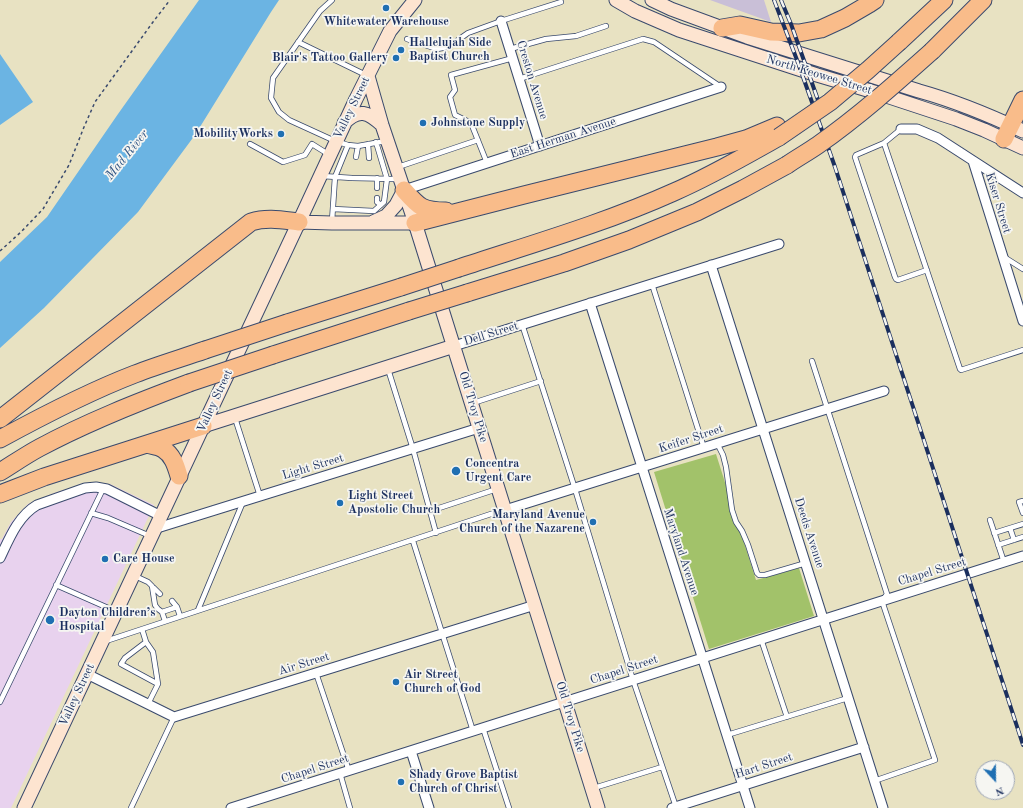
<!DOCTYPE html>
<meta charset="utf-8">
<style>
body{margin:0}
#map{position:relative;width:1023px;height:808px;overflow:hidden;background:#e8e2c2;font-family:"Old Standard TT",serif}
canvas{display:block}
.north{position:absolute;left:975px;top:760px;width:40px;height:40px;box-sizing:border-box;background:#f6f6f2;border:1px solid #9ea6b7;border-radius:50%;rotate:158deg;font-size:11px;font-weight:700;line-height:16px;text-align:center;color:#1b2f5e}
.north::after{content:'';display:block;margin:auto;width:14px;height:18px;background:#1f6fb2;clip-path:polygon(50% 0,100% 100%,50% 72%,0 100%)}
</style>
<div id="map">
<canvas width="1023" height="808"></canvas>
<div class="north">N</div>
</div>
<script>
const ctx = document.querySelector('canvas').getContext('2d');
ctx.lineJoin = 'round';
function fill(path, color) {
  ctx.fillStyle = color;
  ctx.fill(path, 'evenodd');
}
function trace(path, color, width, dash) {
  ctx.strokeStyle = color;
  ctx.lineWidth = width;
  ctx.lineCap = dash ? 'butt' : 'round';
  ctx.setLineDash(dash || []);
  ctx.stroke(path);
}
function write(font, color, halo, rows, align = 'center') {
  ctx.font = font + ' "Old Standard TT",serif';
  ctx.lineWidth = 3.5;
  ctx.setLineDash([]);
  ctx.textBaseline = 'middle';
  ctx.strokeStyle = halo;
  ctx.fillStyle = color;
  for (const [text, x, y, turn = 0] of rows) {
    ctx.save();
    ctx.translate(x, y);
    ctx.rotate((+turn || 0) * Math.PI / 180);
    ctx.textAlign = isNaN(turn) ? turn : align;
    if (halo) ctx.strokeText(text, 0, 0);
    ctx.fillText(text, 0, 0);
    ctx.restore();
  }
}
fill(new Path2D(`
 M110 484 154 505 11 808H0V539H2L11 522 28 504 57 492 87 485Z`), '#e8d2ee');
fill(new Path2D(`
 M710 0H764L771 22Z`), '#c9bfd7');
fill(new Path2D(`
 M716 454 756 580 799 568 814 616 709 649 654 472Z`), '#a2c26a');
fill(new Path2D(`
 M199 0H279L271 12 195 135 138 212 44 308 0 348V262L47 217 118 114Z
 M0 54 33 102 0 125Z`), '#6bb4e3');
const lane = new Path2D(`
 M332 0 320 11 273 78 271 98 279 112 289 120 335 141 348 145 358 146 386 141
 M407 39 437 49 448 47 468 33 501 21 561 2
 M298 42 366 75
 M510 49 546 39 576 36 606 26
 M519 79 643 39 654 42 721 87
 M884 143 901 129
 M250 144 283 162 305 155 312 144 328 154
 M368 144 369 158
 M356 157 358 146
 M487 163 471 123 455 115 450 97 455 90 451 75 513 58
 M398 167 478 140
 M322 176 352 178 399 179
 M377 188V178
 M377 198V202L381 205
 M333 209 374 211 384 202 387 179 376 142
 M332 221 335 177 348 145
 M1004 257 1023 269
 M927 270 898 280 896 279 895 277 855 157 856 155 884 143 960 369 961 370 1023 350
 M652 284 704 448
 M522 324 575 489 633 680 676 807
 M812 361 887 594 882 601 935 760 874 781
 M388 369 413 449 436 533
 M473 403 541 381
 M235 418 260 496
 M717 443 723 455 726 467 732 510 736 522 742 531 748 545 757 573 759 575H765L806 563
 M1023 501 1019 502 1023 513
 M430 511 497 489
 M91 513 108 518 150 536
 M990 520 1004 562
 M1010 528 1014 540
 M994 533 1023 524
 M413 541 473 731
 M998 545 1023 537
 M135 576 148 582 152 586 155 605 158 609 162 612 165 621
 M56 585 115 611
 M154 588 160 594
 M172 601 177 607 180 616
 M198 610 243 502
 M162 612 177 607
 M142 629 146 642
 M761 639 787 717
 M106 641 503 510
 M316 673 349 771
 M0 702 103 489
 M148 704 158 684 121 664 125 658 146 642 153 652 158 684
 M483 728 509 808
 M727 735 848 698
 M340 773 350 808
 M594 788 662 767
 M131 808 174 717`);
const street = new Path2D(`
 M501 21 540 146
 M901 129H917L938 138 1023 193
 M973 161 1023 321
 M404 190 721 87
 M711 265 883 808
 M590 303 750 808
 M454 346 779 244
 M505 510 884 391
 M154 529 479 428
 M0 558C9 539 18 516 37 505L85 488 96 487 107 489 161 516
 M87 674 174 717 535 605
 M411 751 429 808
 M231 808 1023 556
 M672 808 864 747`);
const secondary = new Path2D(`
 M616 0 635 11 679 30 817 75 874 92 956 119 984 130 1023 148
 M652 0 671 9 747 37 919 91C955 101 989 115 1023 131
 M368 76 382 125 415 223 598 808
 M344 123C359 108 368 112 382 125
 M299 222 332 223H415
 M373 222 386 216 396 205 404 190
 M203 426 454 346
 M24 808 299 222 356 99 390 31 415 0`);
const highway = new Path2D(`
 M722 28 740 25 771 32 799 33 821 29 845 18 869 4 875 0
 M899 42 944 0
 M932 51 983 0
 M1004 139 1023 100
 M404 190C419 207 422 211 446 211
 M415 223 524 195 717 147 746 139 777 126
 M459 268C532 244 605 223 674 192 711 176 745 156 779 137
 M467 293 564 263 629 240 697 212 743 189 787 165
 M287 323 401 287
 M273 355 409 311
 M0 419 251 222C267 217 282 220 299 222
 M0 439C44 415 88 392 135 374 158 365 182 358 205 350
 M147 444C152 446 158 446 163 449 173 455 176 466 179 476
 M0 472C13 464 26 455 39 448 87 422 138 402 189 383
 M0 494 44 477 203 426`);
trace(lane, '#3a4a6d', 6);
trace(street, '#3a4a6d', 11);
trace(secondary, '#3a4a6d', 15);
trace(highway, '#3a4a6d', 19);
trace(new Path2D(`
 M0 251 21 232 43 209 69 165 84 127 95 102 153 22 170 0`), '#3a4a6d', 1.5, [3, 3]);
trace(lane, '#fff', 4.5);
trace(street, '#fff', 9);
trace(secondary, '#fde4d0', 13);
trace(highway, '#f9bc8a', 17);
const rail = new Path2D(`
 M774 0 797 60 835 167 1023 745
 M781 0 791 24 818 100`);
trace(rail, '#1b2f5e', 4);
trace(rail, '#f6f6f2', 2.5, [8]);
const highwayBridge = new Path2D(`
 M779 137 830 102 868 70 899 42
 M787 165C797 158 808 152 818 145 858 117 895 84 932 51
 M401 287 459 268
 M409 311 467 293
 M205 350 287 323
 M189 383 273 355`);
trace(highwayBridge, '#3a4a6d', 19, []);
trace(highwayBridge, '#f9bc8a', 17);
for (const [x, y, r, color] of [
 [386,8,4,"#1f6fb2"],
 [401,50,4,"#1f6fb2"],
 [396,58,4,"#1f6fb2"],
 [423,123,4,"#1f6fb2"],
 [281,134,4,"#1f6fb2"],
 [456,471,5,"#1f6fb2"],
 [340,503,4,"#1f6fb2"],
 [593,522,4,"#1f6fb2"],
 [105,559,4,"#1f6fb2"],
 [50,620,5,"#1f6fb2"],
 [396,682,4,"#1f6fb2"],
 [401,782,4,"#1f6fb2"]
]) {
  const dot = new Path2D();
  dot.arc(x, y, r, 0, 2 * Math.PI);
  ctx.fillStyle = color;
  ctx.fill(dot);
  trace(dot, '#f6f6f2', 1.5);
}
write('bold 12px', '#1b2f5e', '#f6f6f2', [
 ["Whitewater Warehouse",386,22,"center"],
 ["Hallelujah Side",409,43],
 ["Baptist Church",409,57],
 ["Blair's Tattoo Gallery",388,58,"right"],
 ["Johnstone Supply",431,123],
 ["MobilityWorks",273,134,"right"],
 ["Concentra",465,464],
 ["Urgent Care",465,478],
 ["Light Street",348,496],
 ["Apostolic Church",348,510],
 ["Maryland Avenue",585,515,"right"],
 ["Church of the Nazarene",585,529,"right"],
 ["Care House",113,559],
 ["Dayton Children’s",59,613],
 ["Hospital",59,627],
 ["Air Street",404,675],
 ["Church of God",404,689],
 ["Shady Grove Baptist",409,775],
 ["Church of Christ",409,789]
], 'left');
write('12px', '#1b2f5e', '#f6f6f2', [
 ["North Keowee Street",819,75,17],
 ["Creston Avenue",532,80,73],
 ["Valley Street",352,108,-64],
 ["East Herman Avenue",563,138,-18],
 ["Kiser Street",998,203,73],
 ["Dell Street",491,334,-17],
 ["Valley Street",215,401,-65],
 ["Old Troy Pike",473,407,73],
 ["Keifer Street",691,439,-18],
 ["Light Street",313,467,-17],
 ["Deeds Avenue",809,533,72],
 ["Maryland Avenue",681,552,72],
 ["Chapel Street",932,572,-17],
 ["Air Street",304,664,-17],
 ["Chapel Street",624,670,-18],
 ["Valley Street",77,695,-65],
 ["Old Troy Pike",570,717,73],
 ["Hart Street",764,766,-18],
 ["Chapel Street",315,769,-18]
]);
write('italic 13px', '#335786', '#f6f6f2', [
 ["Mad River",127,155,-51]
]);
</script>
